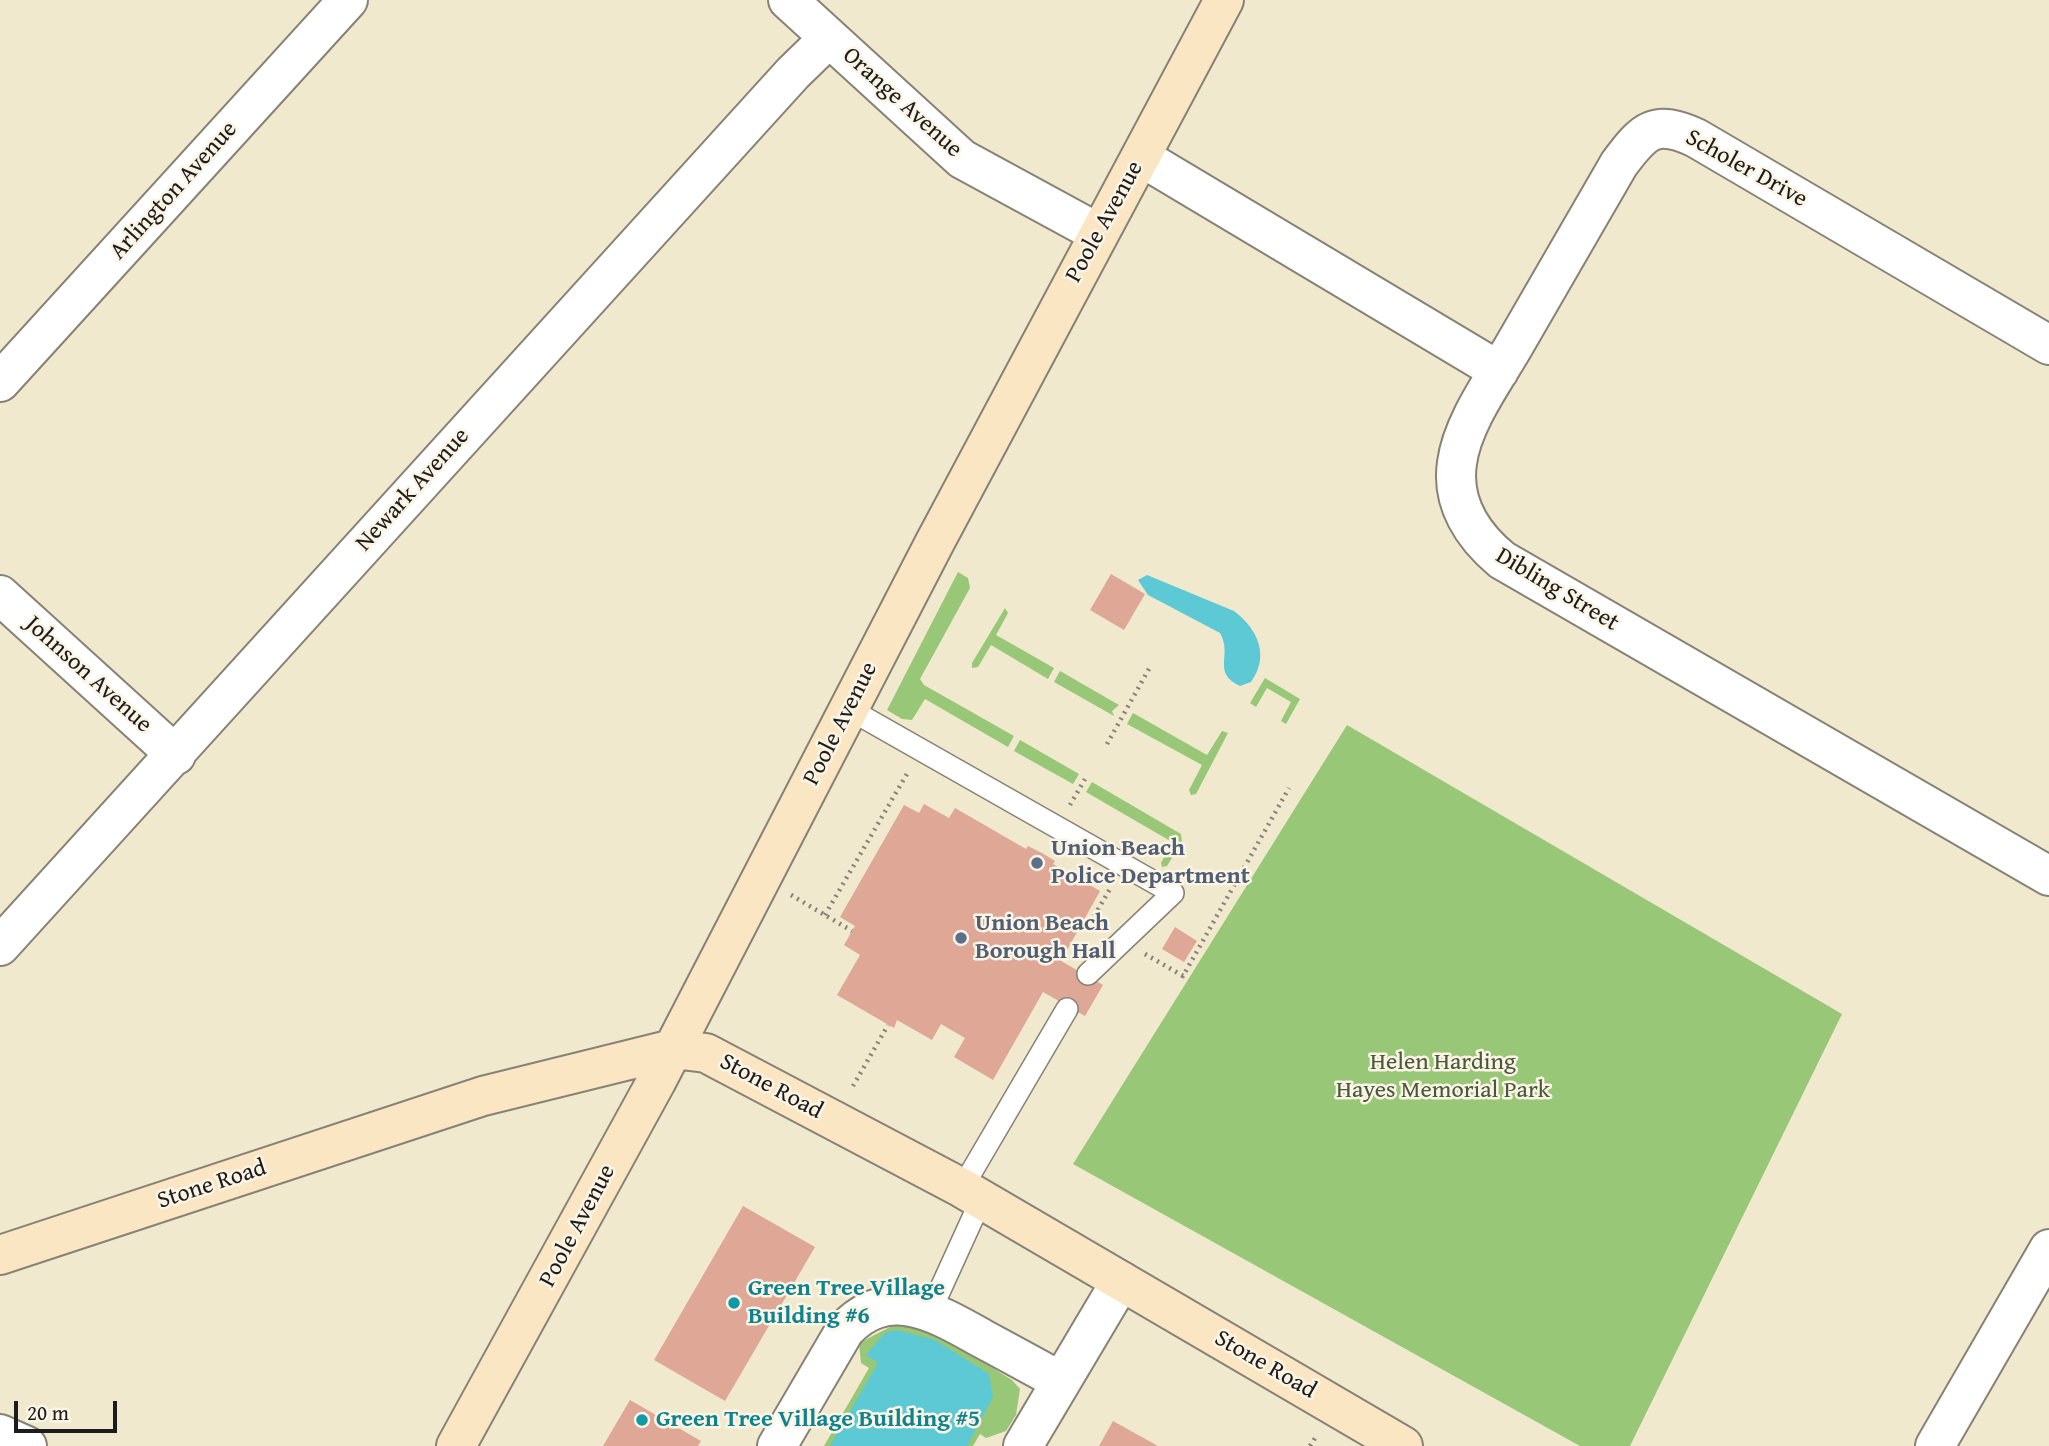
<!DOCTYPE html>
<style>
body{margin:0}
#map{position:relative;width:2049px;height:1446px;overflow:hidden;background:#f0e9ce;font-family:"Gentium Book Plus",serif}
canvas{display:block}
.scale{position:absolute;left:14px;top:1401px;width:103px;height:32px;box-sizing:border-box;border:4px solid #1c1c1c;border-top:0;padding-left:9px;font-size:21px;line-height:24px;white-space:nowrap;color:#1c1c1c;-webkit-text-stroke:5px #fcf5e5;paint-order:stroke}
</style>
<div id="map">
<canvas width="2049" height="1446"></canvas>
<div class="scale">20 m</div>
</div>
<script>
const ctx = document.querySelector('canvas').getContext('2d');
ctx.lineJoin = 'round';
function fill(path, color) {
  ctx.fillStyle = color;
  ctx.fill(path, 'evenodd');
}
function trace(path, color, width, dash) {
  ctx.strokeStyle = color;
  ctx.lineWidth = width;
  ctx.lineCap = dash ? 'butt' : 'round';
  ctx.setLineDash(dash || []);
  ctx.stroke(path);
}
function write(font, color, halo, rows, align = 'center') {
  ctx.font = font + ' "Gentium Book Plus",serif';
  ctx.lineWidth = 5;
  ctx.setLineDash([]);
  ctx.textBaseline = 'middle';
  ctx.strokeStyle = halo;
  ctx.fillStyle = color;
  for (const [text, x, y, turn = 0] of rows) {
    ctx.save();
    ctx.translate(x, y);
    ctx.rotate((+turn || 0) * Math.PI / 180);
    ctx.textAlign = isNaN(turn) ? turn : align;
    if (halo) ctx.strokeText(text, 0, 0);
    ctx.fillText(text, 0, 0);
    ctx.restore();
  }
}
fill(new Path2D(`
 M958 572 968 578 970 588 920 679 924 685 1014 736 1008 747 925 699 912 720 902 719 887 710Z
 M1005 608 1008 613 996 635 1054 668 1048 679 991 645 978 667 972 668V663Z
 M1060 671 1119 705 1112 711 1114 716 1054 682Z
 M1265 678 1300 699 1286 724 1281 721 1291 702 1267 688 1256 707 1250 703Z
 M1133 713 1207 755 1222 731 1228 733 1196 794 1191 795 1189 790 1202 765 1127 724Z
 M1347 725 1842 1014 1630 1446H1580L1073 1164Z
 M1020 740 1079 774 1073 784 1014 751Z
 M1092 782 1181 834 1182 842 1167 866 1162 867 1161 863 1172 842 1086 792Z
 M892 1326C937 1325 975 1358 1012 1380L1020 1389 1016 1415 1006 1431 986 1438 980 1434 973 1446H824L869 1368 861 1363 859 1343Z`), '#97c777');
fill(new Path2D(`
 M1147 575 1234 611C1258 629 1270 656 1251 682L1240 686C1211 672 1233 656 1220 633L1148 595 1138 580Z
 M896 1330 935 1340 989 1374 993 1397 967 1446H830L878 1363 866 1355 885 1333Z`), '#5dc9d4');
fill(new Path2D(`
 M1111 574 1145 594 1124 630 1090 610Z
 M924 804 949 818 955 808 1026 849 1028 846 1042 853 1055 861 1053 864 1100 891 1061 961 1103 985 1085 1016 1043 992 993 1080 954 1057 965 1038 941 1024 932 1040 897 1020 894 1028 837 995 860 955 844 945 855 926 840 917 904 805 919 813Z
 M1175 927 1197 941 1184 962 1162 949Z
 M743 1206 815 1247 725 1401 654 1360Z
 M630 1400 701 1441 698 1446H603Z
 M1113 1421 1158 1446H1099Z`), '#dea796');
const lane = new Path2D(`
 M849 709 1173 893 1088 974
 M962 1188 1067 1009
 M930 1312 981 1200`);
const street = new Path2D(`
 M788 0 962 159 1098 233
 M1141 157 1499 371
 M2049 345 1696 138C1655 119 1644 130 1619 164 1583 226 1548 287 1512 349 1492 383 1462 424 1457 463 1451 503 1473 536 1502 560L2049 876
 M0 382 348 0
 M0 595 176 755
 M0 946 793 73 829 38
 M0 1434 27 1446
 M777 1446 845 1330C889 1283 938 1314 983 1339 1009 1353 1035 1367 1060 1381
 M1023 1446 1121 1281
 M1935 1446 2049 1249`);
const secondary = new Path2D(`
 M0 1255 483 1096 673 1049 706 1053 962 1188 1403 1446
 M456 1446 656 1082 935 542 1224 0`);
trace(lane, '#868275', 24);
trace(street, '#868275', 42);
trace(secondary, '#868275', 42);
trace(new Path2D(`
 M1107 744 1150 667
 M1070 805 1085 779
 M791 895 852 931
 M825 915 908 772
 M1100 925 1092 920 1111 887
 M1145 954 1183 976 1289 788
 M853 1086 888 1025
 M1310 1446 1317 1435`), '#868275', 4.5, [2, 5]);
trace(lane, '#fff', 21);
trace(street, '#fff', 38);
trace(secondary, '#fbe6c4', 38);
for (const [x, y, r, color] of [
 [1037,863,7,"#5c6f8a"],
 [961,938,7,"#5c6f8a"],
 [734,1303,7,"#0f9aa8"],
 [642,1420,7,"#0f9aa8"]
]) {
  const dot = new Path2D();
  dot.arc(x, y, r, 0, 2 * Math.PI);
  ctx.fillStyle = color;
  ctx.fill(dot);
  trace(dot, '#fcf5e5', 2.5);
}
write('24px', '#1c1c1c', '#fcf5e5', [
 ["Orange Avenue",902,103,42],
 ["Scholer Drive",1746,169,29],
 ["Arlington Avenue",174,191,-48],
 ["Poole Avenue",1105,222,-61],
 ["Newark Avenue",413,490,-48],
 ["Dibling Street",1557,590,31],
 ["Johnson Avenue",88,675,42],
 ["Poole Avenue",841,724,-63],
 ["Stone Road",771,1087,28],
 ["Stone Road",212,1185,-18],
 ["Poole Avenue",578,1226,-62],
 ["Stone Road",1265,1365,30]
]);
write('bold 24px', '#4e5e75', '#fcf5e5', [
 ["Union Beach",1051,849],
 ["Police Department",1051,877],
 ["Union Beach",975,924],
 ["Borough Hall",975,952]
], 'left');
write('24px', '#47583c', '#fcf5e5', [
 ["Helen Harding",1443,1063],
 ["Hayes Memorial Park",1443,1091]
]);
write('bold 24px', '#0d838f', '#fcf5e5', [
 ["Green Tree Village",748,1289],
 ["Building #6",748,1317],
 ["Green Tree Village Building #5",656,1420]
], 'left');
</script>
